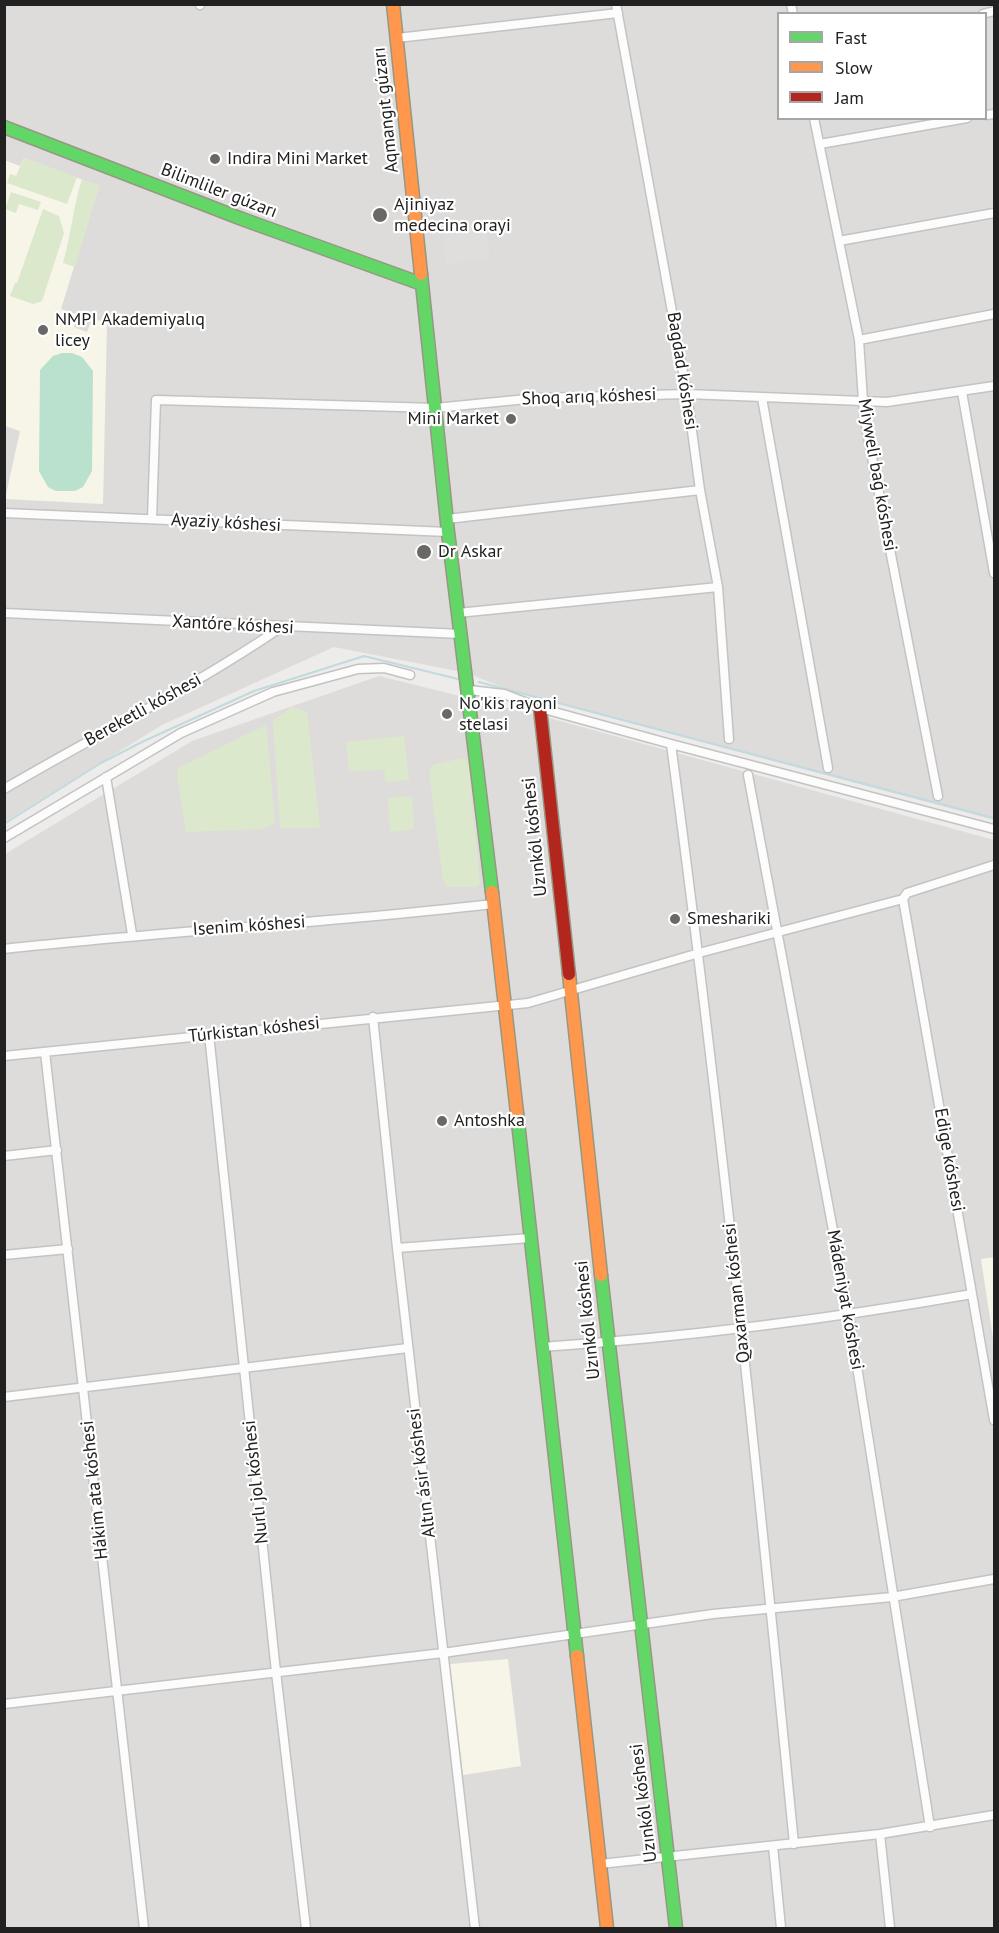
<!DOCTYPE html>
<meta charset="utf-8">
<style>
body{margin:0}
#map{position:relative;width:999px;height:1933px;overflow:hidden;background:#eeecea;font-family:"PT Sans",sans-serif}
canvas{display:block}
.frame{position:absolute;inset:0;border:6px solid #212121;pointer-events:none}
.legend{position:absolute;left:777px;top:12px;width:210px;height:108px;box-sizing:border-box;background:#fff;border:2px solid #a6a6a6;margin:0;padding:8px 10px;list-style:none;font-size:18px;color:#212121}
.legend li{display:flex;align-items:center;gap:12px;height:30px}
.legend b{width:30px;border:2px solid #a6a6a6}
</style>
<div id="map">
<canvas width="999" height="1933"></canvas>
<div class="frame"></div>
<ul class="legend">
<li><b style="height:8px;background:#63d668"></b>Fast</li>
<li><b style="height:8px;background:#ff974d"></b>Slow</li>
<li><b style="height:8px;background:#b3261e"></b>Jam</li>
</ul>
</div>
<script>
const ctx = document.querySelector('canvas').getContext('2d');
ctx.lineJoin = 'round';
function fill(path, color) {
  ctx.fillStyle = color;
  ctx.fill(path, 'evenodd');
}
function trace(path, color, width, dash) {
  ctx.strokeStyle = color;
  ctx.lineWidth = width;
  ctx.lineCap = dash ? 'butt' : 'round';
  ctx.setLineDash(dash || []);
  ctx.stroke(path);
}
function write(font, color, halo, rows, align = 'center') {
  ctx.font = font + ' "PT Sans",sans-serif';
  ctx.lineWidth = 4.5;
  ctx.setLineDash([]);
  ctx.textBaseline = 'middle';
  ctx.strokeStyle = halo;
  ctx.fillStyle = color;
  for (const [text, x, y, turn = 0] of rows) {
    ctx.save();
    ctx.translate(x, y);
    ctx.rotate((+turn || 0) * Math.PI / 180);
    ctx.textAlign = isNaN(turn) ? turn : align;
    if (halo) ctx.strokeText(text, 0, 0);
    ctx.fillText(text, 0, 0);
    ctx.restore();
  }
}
fill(new Path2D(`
 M5 5H994V820L517 693 467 673 334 647 162 725 5 822ZM778 14H986V118H778Z
 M379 676 549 718 994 840V1928H5V854L192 741Z`), '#dedcdb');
fill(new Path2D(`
 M24 158 99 186 61 309 79 315 74 327 87 332 92 319 107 322 103 504 5 499 20 431 5 426 4 160 20 166Z
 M994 1257V1345L981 1259Z
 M508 1659 521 1766 463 1775 450 1664Z`), '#f6f5e7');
fill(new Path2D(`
 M24 158 77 177 67 204 7 183 10 174 16 176Z
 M82 179 99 186 75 267 63 263C71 235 73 207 82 179Z
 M11 192 41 202 38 210 19 204 16 213 5 209Z
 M43 209 59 216 64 233 42 301 33 304 10 296 15 283H17Z
 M291 707 307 712 320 828H280L273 721Z
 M266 725 275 823 263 829 186 832 177 775 178 768Z
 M404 736 409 780 386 782 384 770 349 771 346 742Z
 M462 758 468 761 480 883 477 887H447L443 880 429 772 433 765Z
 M412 796 414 829 390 832 388 798Z`), '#dce8cc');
fill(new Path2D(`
 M62 353H72L82 357 93 371 92 471 83 487 75 491H56L48 487 39 471 40 370 53 356Z`), '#b9e1ce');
fill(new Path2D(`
 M485 221 490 259 446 264 442 227Z`), '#dfdedd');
trace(new Path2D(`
 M479 682 994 818
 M4 824 101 763 144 741 254 691 364 656 462 680`), '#c0dadf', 2);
const street = new Path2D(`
 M616 4 687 394 700 490 718 587 729 739
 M791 4 793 14
 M200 5V4
 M983 14 994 11
 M397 38 618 13
 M986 115 994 114
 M814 118 859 340 864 416 938 796
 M820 144 967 118
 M839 241 994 213
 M859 340 994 314
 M962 392 994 573
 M762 398 828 768
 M4 513 448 532
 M152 519 156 400 435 408 537 398 687 394 887 402 994 386
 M447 519 700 490
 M4 613 461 634
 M458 613 718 587
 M469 690 504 694 540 708 671 744 994 829
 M671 744C720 1110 758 1477 794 1844
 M748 775 849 1316 930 1827
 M106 777 132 934
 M4 789C96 735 192 688 280 628
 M4 838 181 733 273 692 358 669 384 668 410 675
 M903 899 994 1420
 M4 949C167 931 330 923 493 904
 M373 1017 397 1248 475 1928
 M209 1034 276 1672 306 1928
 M45 1052 144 1928
 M4 1056 528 1003 699 953 903 899 907 893 994 865
 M4 1156 57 1150
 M397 1248 530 1238
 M4 1255 68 1249
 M542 1347C686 1337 830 1319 972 1294
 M4 1397 408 1348
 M4 1704 443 1653 713 1614 892 1597 994 1579
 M880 1834 890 1928
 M773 1846 781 1928
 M600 1864 880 1834 994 1815`);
const fast = new Path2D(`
 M4 127 242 219 422 284
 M421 274 448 532 492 892
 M517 1113 577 1656
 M601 1275 676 1928`);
const slow = new Path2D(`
 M393 4 421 274
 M492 892 517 1113
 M569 974 601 1275
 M577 1656 607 1928`);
const jam = new Path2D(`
 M540 708 569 974`);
trace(street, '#c4c3c2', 11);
trace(fast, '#979783', 15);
trace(slow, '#979783', 15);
trace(jam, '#979783', 15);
trace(street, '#fcfcfc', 8);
trace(fast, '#63d668', 12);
trace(slow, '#ff974d', 12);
trace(jam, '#b3261e', 12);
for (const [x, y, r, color] of [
 [215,159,6,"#696867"],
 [380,215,8,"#696867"],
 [43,330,6,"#696867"],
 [511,419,6,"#696867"],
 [424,552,8,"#696867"],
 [447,714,6,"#696867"],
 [675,919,6,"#696867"],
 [442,1121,6,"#696867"]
]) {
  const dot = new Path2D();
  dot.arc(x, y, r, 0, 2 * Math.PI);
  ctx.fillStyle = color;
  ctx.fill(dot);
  trace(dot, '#fff', 2);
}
write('18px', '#212121', '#fff', [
 ["Aqmangıt gúzarı",386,110,-96],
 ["Bilimliler gúzarı",219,191,21],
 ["Bagdad kóshesi",682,371,81],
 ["Shoq arıq kóshesi",589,397,-2],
 ["Miyweli baǵ kóshesi",877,475,80],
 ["Ayaziy kóshesi",226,523,3],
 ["Xantóre kóshesi",233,625,3],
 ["Bereketli kóshesi",143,710,-29],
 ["Uzınkól kóshesi",535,837,-96],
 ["Isenim kóshesi",249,926,-4],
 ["Túrkistan kóshesi",254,1030,-6],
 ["Edige kóshesi",949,1160,80],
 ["Qaxarman kóshesi",737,1293,-96],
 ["Mádeniyat kóshesi",845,1300,80],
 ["Uzınkól kóshesi",588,1320,-96],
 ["Altın ásir kóshesi",422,1473,-97],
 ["Nurlı jol kóshesi",256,1482,-96],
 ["Hákim ata kóshesi",95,1490,-96],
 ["Uzınkól kóshesi",644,1803,-97]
]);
write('18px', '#212121', '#fff', [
 ["Indira Mini Market",227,159],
 ["Ajiniyaz",394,205],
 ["medecina orayi",394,226],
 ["NMPI Akademiyalıq",55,320],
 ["licey",55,341],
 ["Mini Market",499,419,"right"],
 ["Dr Askar",438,552],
 ["No'kis rayoni",459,704],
 ["stelasi",459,725],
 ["Smeshariki",687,919],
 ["Antoshka",454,1121]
], 'left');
</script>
